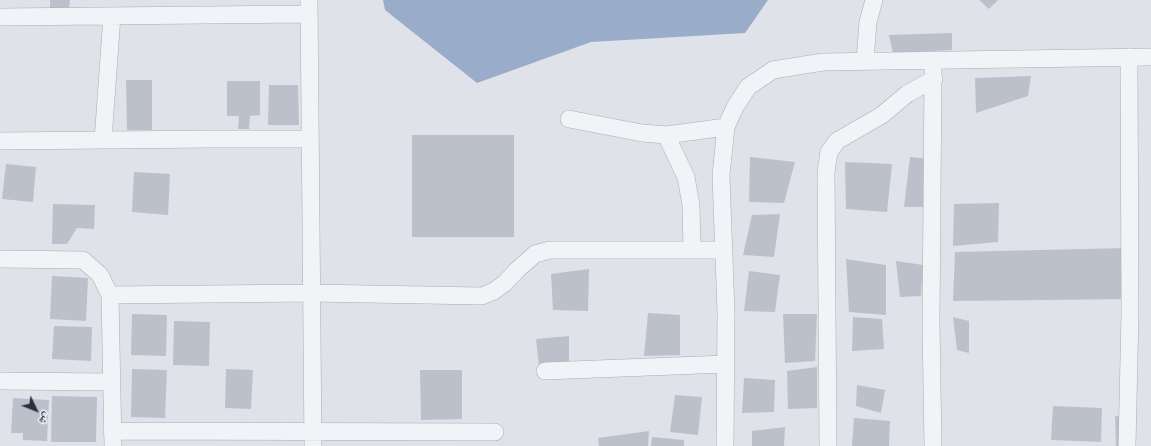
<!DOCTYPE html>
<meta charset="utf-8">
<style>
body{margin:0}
#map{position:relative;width:1151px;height:446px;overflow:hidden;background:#dfe2e8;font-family:Roboto,"Noto Naskh Arabic",sans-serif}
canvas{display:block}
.north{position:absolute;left:16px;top:390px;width:40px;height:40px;-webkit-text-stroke:3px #eef1f6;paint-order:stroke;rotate:133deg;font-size:11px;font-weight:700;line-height:16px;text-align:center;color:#282e3f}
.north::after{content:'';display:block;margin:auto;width:14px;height:18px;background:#282e3f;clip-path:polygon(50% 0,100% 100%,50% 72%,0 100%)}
</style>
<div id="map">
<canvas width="1151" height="446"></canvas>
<div class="north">ش</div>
</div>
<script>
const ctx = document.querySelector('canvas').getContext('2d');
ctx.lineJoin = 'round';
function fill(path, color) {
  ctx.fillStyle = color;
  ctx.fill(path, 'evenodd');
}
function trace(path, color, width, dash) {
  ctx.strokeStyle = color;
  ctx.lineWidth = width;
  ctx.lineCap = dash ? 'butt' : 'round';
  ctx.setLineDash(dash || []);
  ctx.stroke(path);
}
fill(new Path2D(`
 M383 0H768L745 33 591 42 477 83 385 10Z`), '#99acc9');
fill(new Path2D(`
 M50 0H70L69 9H50Z
 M979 0H998L989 9Z
 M952 33V50L893 53 889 35Z
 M1031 76 1028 96 976 113 975 78Z
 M126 80H152V130H127Z
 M227 81H260V115L250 116 249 129H238L239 116H227Z
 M269 85H298L299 125H268Z
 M412 135H514V237H412Z
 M750 157 795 162 784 203 749 202Z
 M910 157 933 159 932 207H904Z
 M845 162 892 164 887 212 846 209Z
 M6 164 36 167 33 202 2 199Z
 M134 172 170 174 168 215 132 212Z
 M999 203 998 242 953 246 954 204Z
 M53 204 95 205 94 229 77 228 67 244H52Z
 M780 214 774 257 743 255 752 215Z
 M1127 248 1130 299 953 301 955 252Z
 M846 259 886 265V315L849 312Z
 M896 261 923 265 921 296 900 297Z
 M589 269 588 311 553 310 551 274Z
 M749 271 780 275 775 312 744 311Z
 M52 276 88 278 86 321 50 319Z
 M648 313 680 315V355L644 356Z
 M132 314 167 315 166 356 131 355Z
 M783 314H817L815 361 785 363Z
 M853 317 882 319 884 349 852 351Z
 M953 317 969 321V353L957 350Z
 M174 321 210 322 209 366 173 365Z
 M54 326 92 327 91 361 52 359Z
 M569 336V363L539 366 536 339Z
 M817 367V408L788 409 787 371Z
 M132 369 167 370 165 418 131 417Z
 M226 369 253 370 251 409 225 408Z
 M420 370H462V419L421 420Z
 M744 378 775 380 774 412 742 413Z
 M857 385 885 390 881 413 856 406Z
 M675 395 702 397 698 435 670 432Z
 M52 396 97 397 96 442H51Z
 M13 398 49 400 47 441 23 440V433H11Z
 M1053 406 1102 408 1101 442 1051 440Z
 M1115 416 1128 417 1127 446H1116Z
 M854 418 890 421 889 446H852Z
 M785 427 784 446H752V431Z
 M649 431 648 446H599L598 438Z
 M652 437 684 440V446H651Z`), '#bcc0cb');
const street = new Path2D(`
 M309 0 313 446
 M0 17 309 14
 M865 61 868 22 874 0
 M569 119 642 133 666 135 726 127
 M666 135 686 177 691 205 692 250
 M103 140 112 16
 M0 141 214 139H310
 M0 259 83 260 100 275 110 295
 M545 371 726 364
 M0 381 111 382
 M112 431 495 432
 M113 446 110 295 311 293 482 296 494 291 505 283 517 270 535 254 550 250H724
 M725 446 726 313 721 175 726 127 735 107 748 87 773 70 823 62 1151 57
 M828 446 826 172 829 152 837 141 882 115 907 94 934 79
 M933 446 931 324 933 70
 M1127 446 1130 314 1129 57`);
trace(street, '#a8acb5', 18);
trace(street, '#f2f3f7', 17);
</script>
